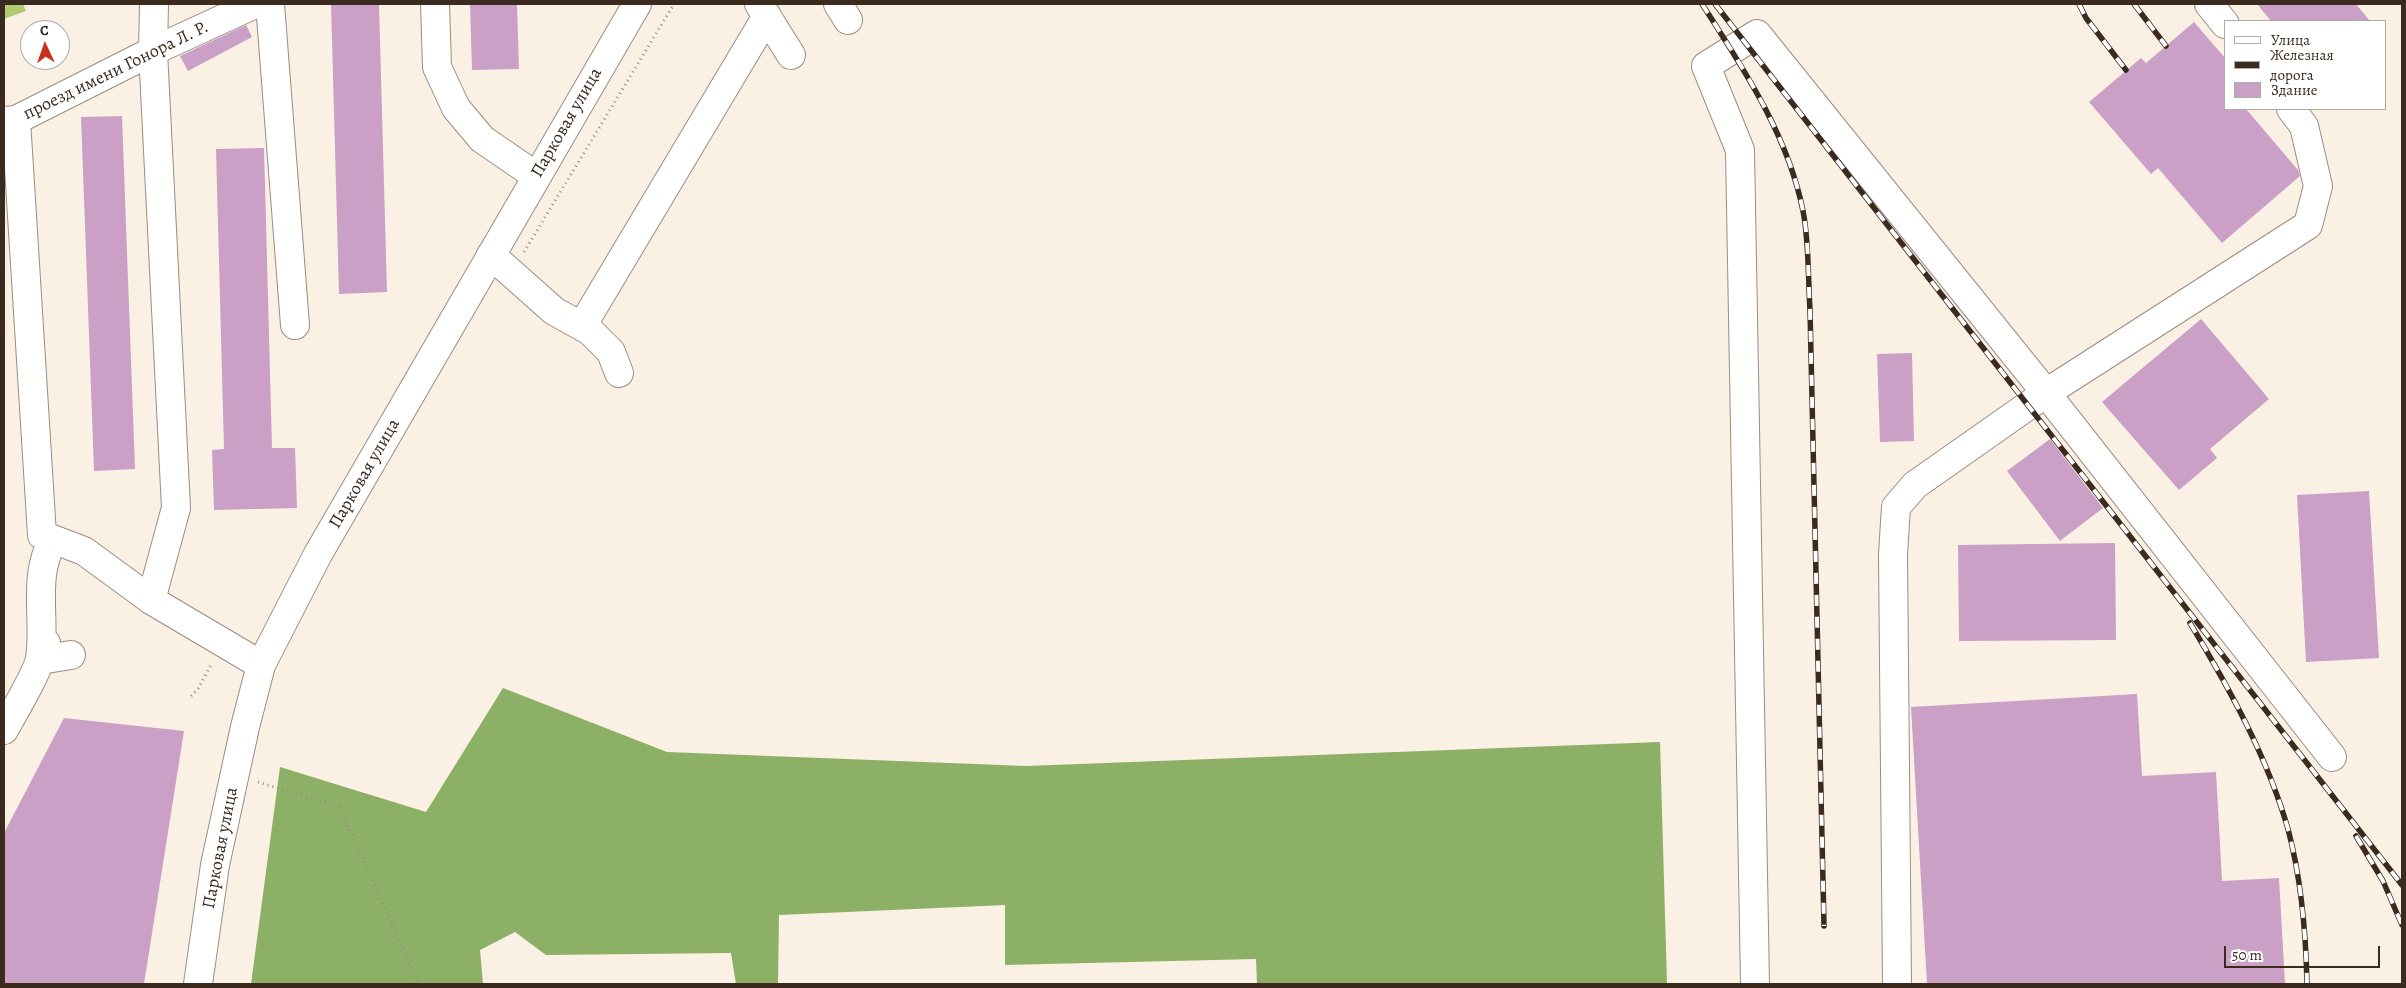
<!DOCTYPE html>
<meta charset="utf-8">
<style>
body{margin:0}
#map{position:relative;width:2406px;height:988px;overflow:hidden;background:#fbf0e4;font-family:Alegreya,serif}
canvas{display:block}
.frame{position:absolute;inset:0;border:5px solid #3b2a1e;pointer-events:none}
.legend{position:absolute;left:2224px;top:20px;width:162px;height:90px;box-sizing:border-box;background:#fff;border:1px solid #b1aaa5;margin:0;padding:6px 9px;list-style:none;font-size:15px;color:#3b2a1e}
.legend li{display:flex;align-items:center;gap:10px;height:25px}
.legend b{width:25px;border:1px solid #b1aaa5}
.north{position:absolute;left:20px;top:20px;width:50px;height:50px;box-sizing:border-box;background:#fff;border:1px solid #b1aaa5;border-radius:50%;rotate:357deg;font-size:14px;font-weight:700;line-height:20px;text-align:center;color:#3b2a1e}
.north::after{content:'';display:block;margin:auto;width:18px;height:22px;background:#c8321e;clip-path:polygon(50% 0,100% 100%,50% 72%,0 100%)}
.scale{position:absolute;left:2224px;top:946px;width:156px;height:22px;box-sizing:border-box;border:2px solid #3b2a1e;border-top:0;padding-left:6px;font-size:15px;line-height:18px;white-space:nowrap;color:#3b2a1e;-webkit-text-stroke:4px #fff;paint-order:stroke}
</style>
<div id="map">
<canvas width="2406" height="988"></canvas>
<div class="frame"></div>
<ul class="legend">
<li><b style="height:6px;background:#fff"></b>Улица</li>
<li><b style="height:6px;background:#3b2a1e"></b>Железная дорога</li>
<li><b style="height:14px;background:#caa0c7"></b>Здание</li>
</ul>
<div class="north">С</div>
<div class="scale">50 m</div>
</div>
<script>
const ctx = document.querySelector('canvas').getContext('2d');
ctx.lineJoin = 'round';
function fill(path, color) {
  ctx.fillStyle = color;
  ctx.fill(path, 'evenodd');
}
function trace(path, color, width, dash) {
  ctx.strokeStyle = color;
  ctx.lineWidth = width;
  ctx.lineCap = dash ? 'butt' : 'round';
  ctx.setLineDash(dash || []);
  ctx.stroke(path);
}
function write(font, color, halo, rows, align = 'center') {
  ctx.font = font + ' Alegreya,serif';
  ctx.lineWidth = 4.5;
  ctx.setLineDash([]);
  ctx.textBaseline = 'middle';
  ctx.strokeStyle = halo;
  ctx.fillStyle = color;
  for (const [text, x, y, turn = 0] of rows) {
    ctx.save();
    ctx.translate(x, y);
    ctx.rotate((+turn || 0) * Math.PI / 180);
    ctx.textAlign = isNaN(turn) ? turn : align;
    if (halo) ctx.strokeText(text, 0, 0);
    ctx.fillText(text, 0, 0);
    ctx.restore();
  }
}
fill(new Path2D(`
 M4 4H23L26 11 4 19Z`), '#b0cc73');
fill(new Path2D(`
 M503 688 667 752 1026 766 1660 742 1667 984H1257L1256 959 1005 965V905L779 915 778 984H736L731 953 546 955 515 932 480 950 483 984H251L280 767 426 812Z`), '#8cb065');
fill(new Path2D(`
 M331 4H379L387 292 339 294Z
 M470 4H517L519 69 472 70Z
 M2257 4H2356L2370 21H2271Z
 M2194 22 2225 58V109H2246L2298 170 2300 176 2222 243 2158 168 2151 174 2089 102 2141 58 2146 63Z
 M246 25 252 37 188 71 180 56Z
 M122 116 135 469 94 471 81 117Z
 M264 148 272 448H295L297 508 214 510 212 450 224 449 216 149Z
 M2201 319 2269 399 2210 449 2217 458 2179 490 2102 402Z
 M1912 353 1914 441 1880 442 1877 354Z
 M2050 439 2103 508 2060 541 2007 471Z
 M2369 491 2379 658 2306 662 2297 495Z
 M2115 543 2116 640 1959 641 1958 545Z
 M2137 694 2142 776 2216 772 2222 881 2279 878 2285 984H1927L1911 707Z
 M64 718 184 731 144 984H4V833Z`), '#caa0c7');
const minor = new Path2D(`
 M270 4 295 325
 M435 4 437 67 456 108 482 139 536 176
 M759 4 791 55
 M838 4 848 20
 M2209 4 2225 24
 M16 120 42 535 84 551 151 600 261 665
 M4 121 16 120 153 51 255 4
 M491 255 554 311 590 331 611 352 619 373
 M582 326 767 16
 M151 600 176 508 153 51 154 4
 M46 643 40 660 71 655
 M4 730C12 715 38 672 40 658 46 620 32 576 53 541
 M1755 984 1740 150 1706 66 1757 34 2046 393 2332 757
 M1897 984 1893 554 1896 507 1915 485 2046 393 2308 225 2318 186 2304 126 2291 109`);
const major = new Path2D(`
 M198 984 215 865 245 727 261 665 318 554 637 4`);
trace(minor, '#9b8d81', 30);
trace(major, '#9b8d81', 30);
trace(new Path2D(`
 M524 252 674 4
 M191 696 198 689 212 663
 M258 782 339 807 419 984`), '#9b8d81', 3, [1, 4]);
trace(minor, '#fff', 28);
trace(major, '#fff', 28);
const rail = new Path2D(`
 M1702 4C1743 68 1788 135 1803 211 1809 240 1808 279 1810 310L1824 926
 M1715 4 2402 885
 M2079 4 2086 18 2126 70
 M2134 4 2166 46
 M2190 623C2229 688 2267 756 2288 829 2301 878 2306 934 2307 984
 M2356 836 2383 881 2402 925`);
trace(rail, '#3b2a1e', 5.5);
trace(rail, '#fff', 4, [11]);
write('18px', '#3b2a1e', '#fff', [
 ["проезд имени Гонора Л. Р.",116,71,-26],
 ["Парковая улица",567,123,-60],
 ["Парковая улица",365,474,-60],
 ["Парковая улица",221,848,-79]
]);
</script>
